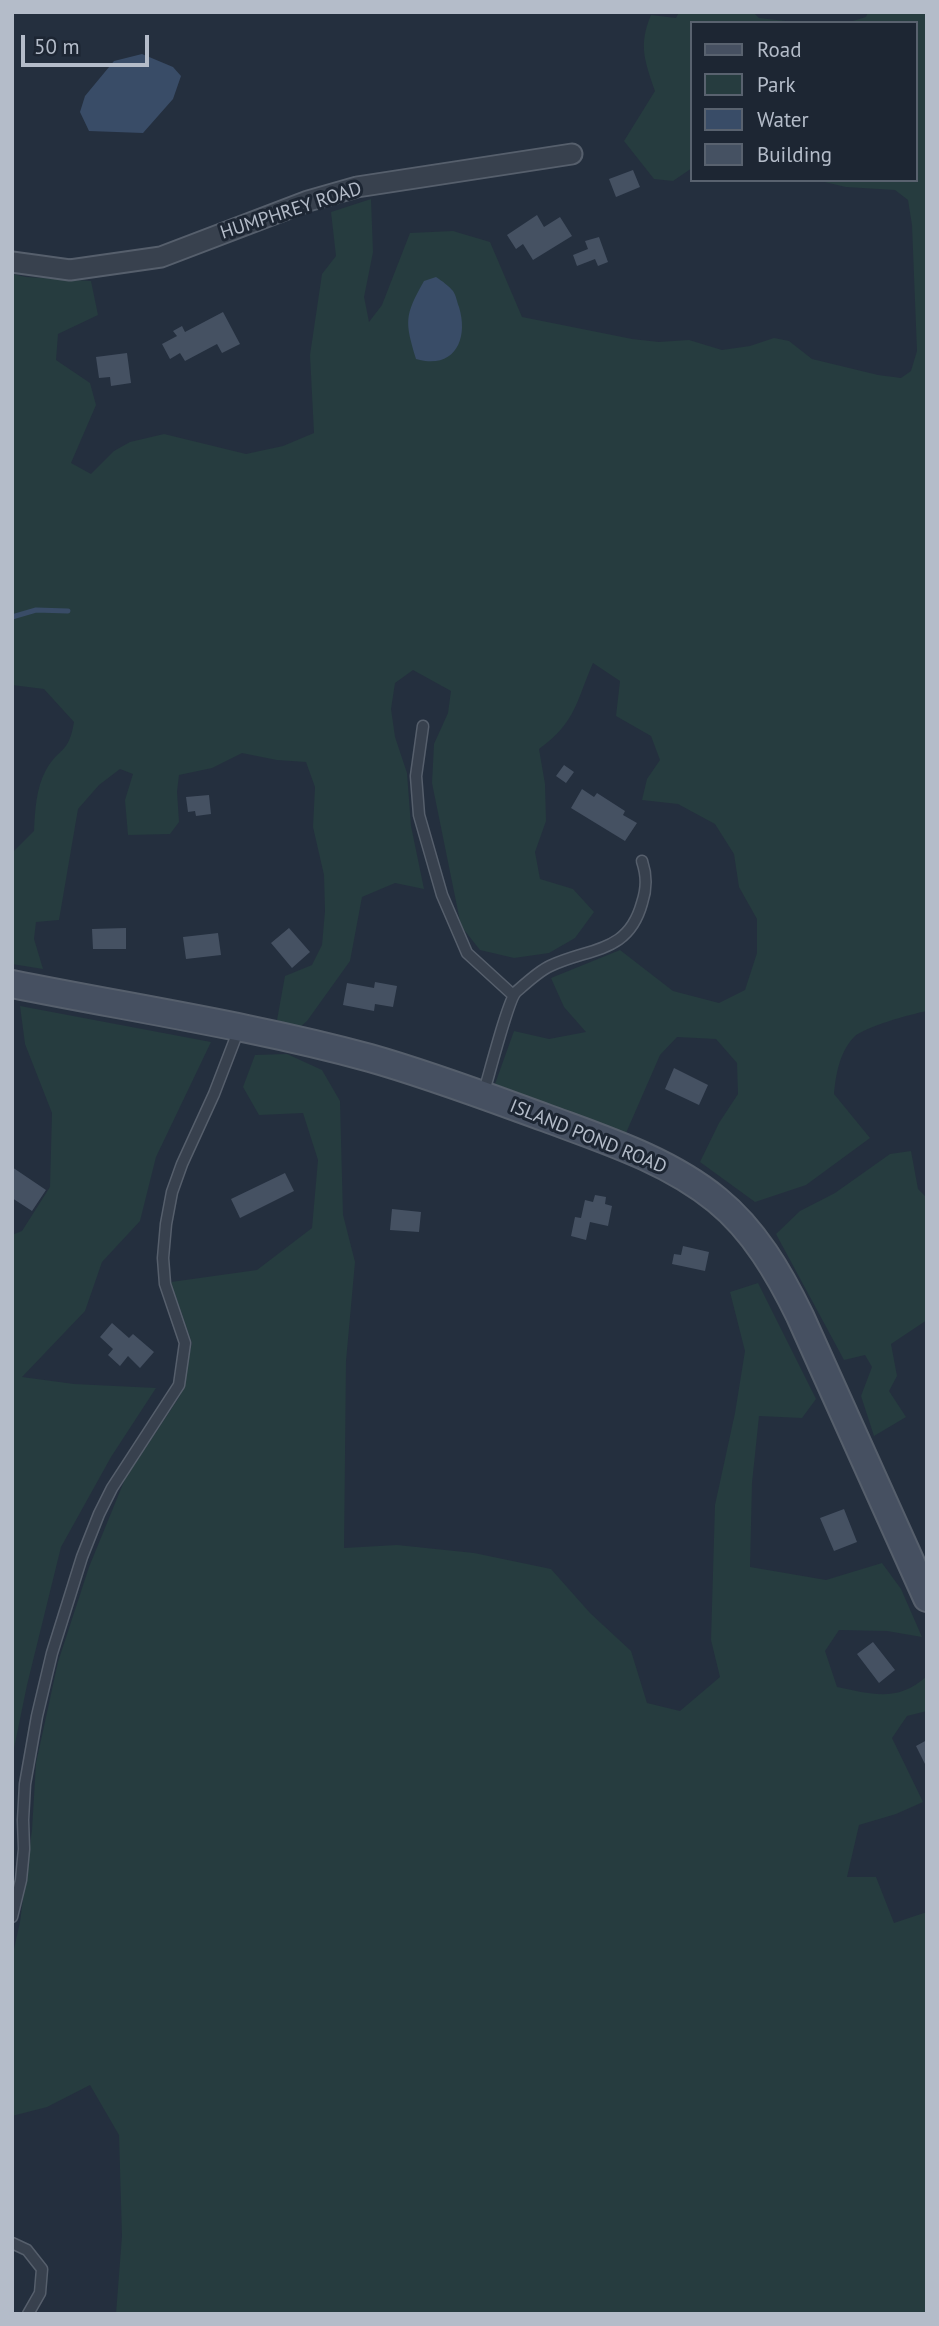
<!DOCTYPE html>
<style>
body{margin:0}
#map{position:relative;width:939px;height:2326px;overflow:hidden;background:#242f3e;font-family:"PT Sans",sans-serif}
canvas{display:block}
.frame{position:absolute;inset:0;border:14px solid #b4bcc9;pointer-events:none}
.legend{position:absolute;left:690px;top:21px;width:228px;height:161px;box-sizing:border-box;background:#1d2633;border:2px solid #59626f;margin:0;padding:9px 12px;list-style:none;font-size:21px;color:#b4bcc9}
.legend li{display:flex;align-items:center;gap:14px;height:35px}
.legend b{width:35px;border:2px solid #59626f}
.scale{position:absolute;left:21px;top:35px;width:128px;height:32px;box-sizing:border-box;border:4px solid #b4bcc9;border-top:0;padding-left:9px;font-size:21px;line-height:24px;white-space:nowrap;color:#b4bcc9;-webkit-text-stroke:5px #1d2633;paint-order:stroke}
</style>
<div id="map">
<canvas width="939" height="2326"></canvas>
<div class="frame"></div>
<ul class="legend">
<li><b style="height:9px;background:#465061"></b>Road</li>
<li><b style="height:19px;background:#263c3f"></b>Park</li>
<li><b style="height:19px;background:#394c67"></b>Water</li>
<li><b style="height:19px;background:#455162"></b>Building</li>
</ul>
<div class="scale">50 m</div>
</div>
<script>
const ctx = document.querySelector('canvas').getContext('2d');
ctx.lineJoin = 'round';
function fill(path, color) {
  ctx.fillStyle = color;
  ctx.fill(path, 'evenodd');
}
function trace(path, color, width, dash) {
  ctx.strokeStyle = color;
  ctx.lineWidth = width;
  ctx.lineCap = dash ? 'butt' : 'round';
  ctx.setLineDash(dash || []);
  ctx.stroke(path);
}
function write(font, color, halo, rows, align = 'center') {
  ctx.font = font + ' "PT Sans",sans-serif';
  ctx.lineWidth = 6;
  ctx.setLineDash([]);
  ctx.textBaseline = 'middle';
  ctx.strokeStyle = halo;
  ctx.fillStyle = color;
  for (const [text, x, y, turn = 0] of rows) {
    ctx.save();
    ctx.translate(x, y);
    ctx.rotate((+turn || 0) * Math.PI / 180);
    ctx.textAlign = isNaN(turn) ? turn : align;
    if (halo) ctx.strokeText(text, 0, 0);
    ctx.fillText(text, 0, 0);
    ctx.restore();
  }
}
fill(new Path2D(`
 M679 12H753L759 18 804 23H692V168L673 181 654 179 624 141 655 91C645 62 638 45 651 15L676 18Z
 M868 12H927V1011C911 1014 864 1027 854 1037 839 1053 836 1075 834 1094L870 1138 806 1185 755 1202 700 1162 719 1123 738 1094 737 1063 716 1039 677 1037 660 1055 626 1133 495 1084 514 1031 549 1039 586 1032 564 1007 551 978 620 950 673 991 719 1003 745 990 757 953V919L739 887 734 854 715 824 678 804 642 800 647 779 660 760 651 736 616 716 620 681 593 663C576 702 576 722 539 749L545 784 546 821 535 852 540 879 573 889 594 912 575 938 549 953 514 958 480 950 461 926 432 783 434 744 448 713 451 691 413 670 395 683 391 709 395 737 407 773 411 826 424 889 395 883 362 897 350 961 307 1021 299 1028 277 1020 285 976 312 965 322 945 325 911 324 875 313 827 315 787 306 762 277 760 242 753 212 768 179 775 177 792 179 822 170 834 128 835 125 800 133 774 120 769 99 785 78 809 59 920 36 922 34 939 43 969 12 964V853L34 831C35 811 36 788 46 770 59 747 69 754 74 722L44 689 12 685V274L26 277 91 281 98 315 58 334 56 360 90 383 96 405 71 463 91 474 114 451 130 442 164 434 246 454 283 446 314 433 310 355 322 274 336 256 331 212 371 199 373 252 364 297 369 322 382 305 410 233 453 231 490 242 522 317 632 339 659 342 689 340 722 350 750 346 774 338 789 341 812 359 878 375 901 378 911 371 917 351 912 225 908 200 895 190 846 187 816 180H916V23H846L866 17Z
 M20 1006 211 1042 156 1157 140 1221 102 1262 85 1311 22 1377 74 1384 156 1388 111 1457 61 1547 27 1685 12 1758V1235L22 1231 50 1187 52 1113 25 1044Z
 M287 1054 322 1070 340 1101 343 1215 355 1262 346 1361 344 1548 397 1545 474 1553 551 1569 590 1613 631 1651 647 1703 680 1711 720 1677 711 1640 715 1505 735 1413 745 1351 730 1292 758 1283 816 1399 802 1418 759 1416 752 1483 750 1567 826 1580 882 1563 901 1589 922 1637 887 1631 839 1630 825 1651 837 1687C872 1694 897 1703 927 1676V1711L907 1716 892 1738 923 1802 896 1814 859 1825 847 1877H876L894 1923 927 1912V2314H116L122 2236 119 2135 90 2085 47 2107 12 2116V1958L20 1922 32 1830 36 1763 58 1662 89 1567 125 1479 180 1396 192 1343 171 1282 257 1270 312 1228 318 1160 303 1113 259 1115 243 1087 255 1055Z
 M911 1151 918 1189 927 1198V1320L891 1344 897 1376 889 1391 906 1417 874 1436 861 1396 872 1367 865 1355 844 1360 776 1234 800 1211 835 1193 890 1154Z`), '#263c3f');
fill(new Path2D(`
 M142 54 173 67 181 76 173 99 143 133 89 131 80 112 85 96 114 61Z
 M436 277C442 281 449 286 453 291 456 295 457 302 459 307 469 340 454 370 416 359 405 322 404 316 424 281Z`), '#394c67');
trace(new Path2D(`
 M12 617 36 610 68 611`), '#394c67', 5);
fill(new Path2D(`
 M633 170 640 187 616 197 609 179Z
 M537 215 544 227 560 217 572 236 533 260 523 244 516 249 507 235Z
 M599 237 608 262 598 266 595 259 577 266 573 255 588 249 585 241Z
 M223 312 240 344 222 353 217 344 185 361 180 353 170 359 162 344 177 336 173 331 182 326 185 332Z
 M127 353 131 383 111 386 110 377 99 378 96 357Z
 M564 765 574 772 566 783 556 776Z
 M582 789 594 797 597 793 625 811 623 815 637 823 625 841 571 808Z
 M209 795 211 814 196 816 195 811 188 812 186 797Z
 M126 928V949H93L92 929Z
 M289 928 310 952 292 968 271 943Z
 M218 933 221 955 186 959 183 937Z
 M375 982 397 986 393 1007 375 1004 374 1011 343 1005 347 983 374 988Z
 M674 1068 708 1085 699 1105 665 1089Z
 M12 1167 46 1190 32 1211 12 1198Z
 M285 1173 294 1191 240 1218 231 1199Z
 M595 1195 606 1197 605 1204 612 1206 608 1226 590 1222 586 1240 571 1236 575 1217 581 1218 585 1200 593 1202Z
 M392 1209 421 1212 419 1232 390 1230Z
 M683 1246 709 1252 705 1271 672 1264 674 1254 681 1255Z
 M112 1323 129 1338 133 1334 154 1352 140 1368 128 1356 120 1366 108 1355 113 1349 100 1337Z
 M844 1509 857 1542 834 1551 820 1518Z
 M873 1642 895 1670 879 1683 857 1654Z
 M927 1740V1768L916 1746Z`), '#455162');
const lane = new Path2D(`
 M423 726 416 776 419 815 442 895 467 953 513 995
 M483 1095C488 1079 508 1000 516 992 525 984 539 971 550 966 590 947 628 954 642 903 647 888 647 876 642 861
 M12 1917 21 1880 24 1849 23 1820 25 1784 37 1716 52 1653 82 1557 99 1514 112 1488 179 1385 185 1343 165 1284 163 1258 166 1224 172 1192 182 1164 214 1094 239 1029
 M12 2243 27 2250 42 2269 40 2293 28 2314`);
const street = new Path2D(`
 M12 262 70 270 161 257 308 201 357 187 572 154`);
const secondary = new Path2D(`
 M12 984C131 1008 253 1026 370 1058 430 1075 488 1097 546 1118 605 1140 668 1160 717 1200 754 1230 779 1273 800 1316L927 1598`);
trace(lane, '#565f6c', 13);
trace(street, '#565f6c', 23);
trace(secondary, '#565f6c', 30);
trace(lane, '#38414e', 10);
trace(street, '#38414e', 19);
trace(secondary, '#465061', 26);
write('19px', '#b4bcc9', '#1d2633', [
 ["HUMPHREY ROAD",291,211,-18],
 ["ISLAND POND ROAD",588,1137,22]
]);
</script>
